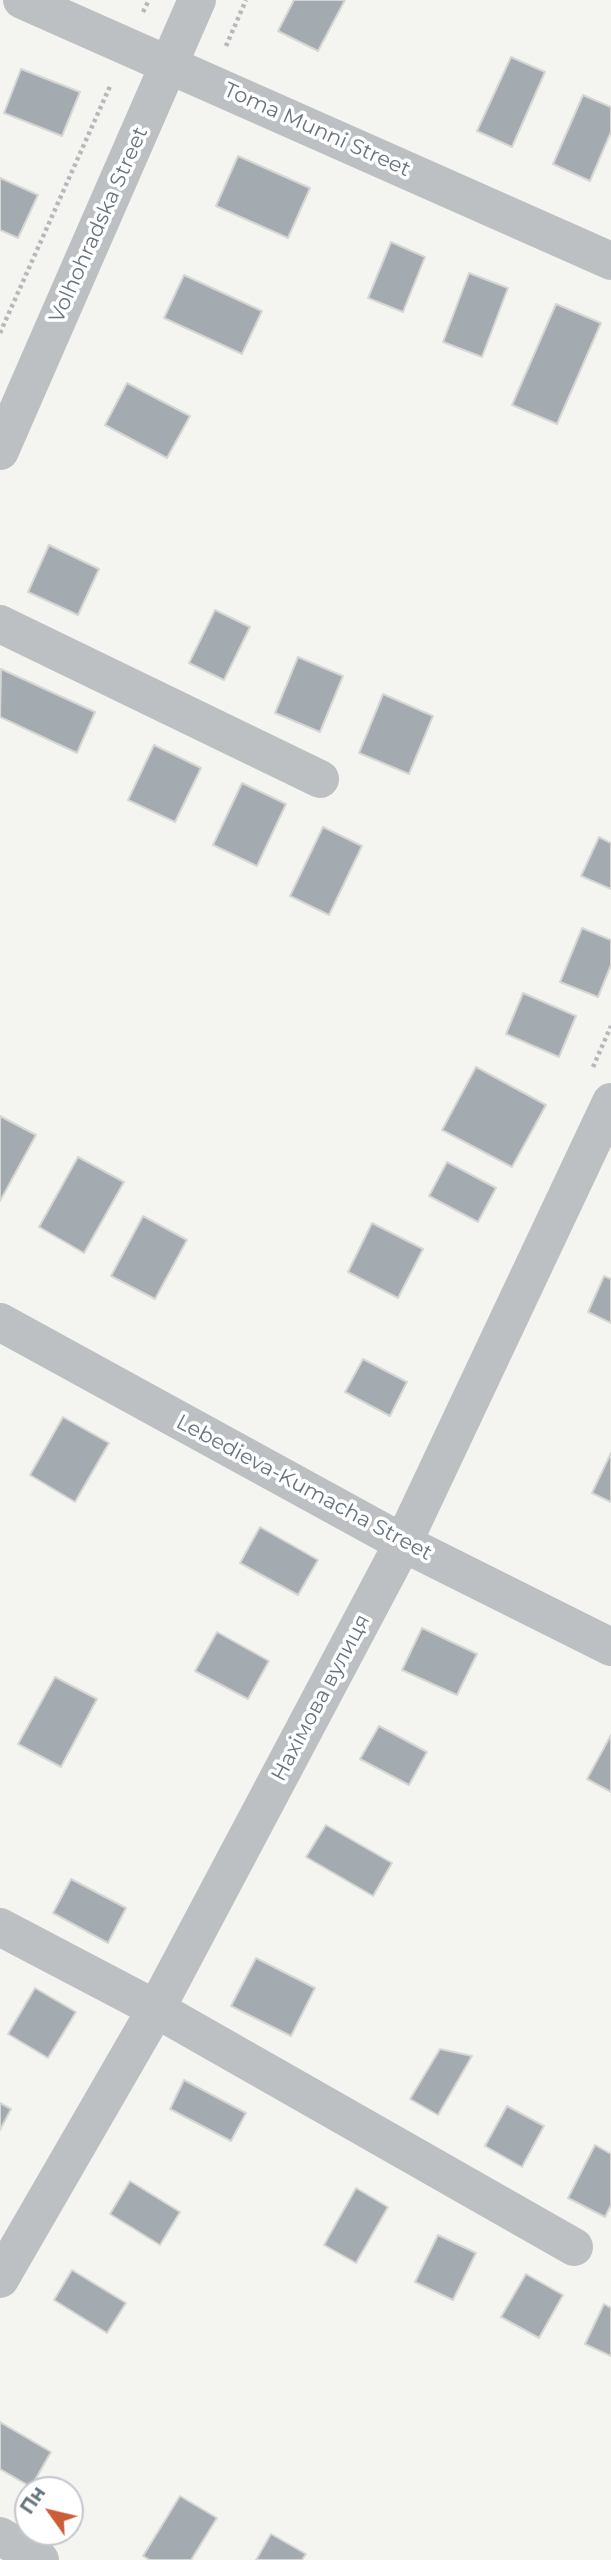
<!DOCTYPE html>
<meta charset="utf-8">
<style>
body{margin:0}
#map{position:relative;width:611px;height:2560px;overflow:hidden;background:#f4f4f1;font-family:Montserrat,sans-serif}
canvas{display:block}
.north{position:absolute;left:14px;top:2476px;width:70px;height:70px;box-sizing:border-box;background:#fff;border:2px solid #c2c7cc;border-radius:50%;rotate:304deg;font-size:19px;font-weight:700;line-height:28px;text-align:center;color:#67747f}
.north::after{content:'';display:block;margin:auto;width:24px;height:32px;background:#cd5c38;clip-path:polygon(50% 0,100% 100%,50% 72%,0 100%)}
</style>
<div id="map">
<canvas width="611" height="2560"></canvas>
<div class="north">Пн</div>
</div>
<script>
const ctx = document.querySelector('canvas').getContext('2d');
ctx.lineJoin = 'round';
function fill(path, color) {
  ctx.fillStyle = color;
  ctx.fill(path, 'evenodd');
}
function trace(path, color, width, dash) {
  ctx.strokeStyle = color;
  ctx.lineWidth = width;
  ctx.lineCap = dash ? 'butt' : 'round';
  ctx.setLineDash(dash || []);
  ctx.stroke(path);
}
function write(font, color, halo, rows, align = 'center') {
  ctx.font = font + ' Montserrat,sans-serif';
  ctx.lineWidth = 7;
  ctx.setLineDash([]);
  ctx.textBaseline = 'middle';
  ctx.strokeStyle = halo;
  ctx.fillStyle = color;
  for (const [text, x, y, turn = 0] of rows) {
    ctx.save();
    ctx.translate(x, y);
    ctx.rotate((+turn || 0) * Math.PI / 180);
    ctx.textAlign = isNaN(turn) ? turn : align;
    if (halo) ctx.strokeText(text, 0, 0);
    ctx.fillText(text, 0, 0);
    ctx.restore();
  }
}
const building = new Path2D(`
 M294 0H345L318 51 278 31Z
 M511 57 545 72 512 147 477 131Z
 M21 69 80 92 62 136 4 113Z
 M583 95 611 107V132L590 181 553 164Z
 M238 156 310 188 288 238 216 206Z
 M0 178 38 195 18 238 0 230Z
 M391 242 425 257 403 312 368 298Z
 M469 273 508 288 482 357 443 342Z
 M184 275 262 311 242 354 164 318Z
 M556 304 601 323 557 424 512 405Z
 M127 383 190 416 167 458 105 425Z
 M49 545 99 569 78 615 28 592Z
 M215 610 250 627 224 680 189 663Z
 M298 657 343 676 320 732 275 713Z
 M1 669 95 712 77 753 0 717Z
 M383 694 433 716 409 774 359 753Z
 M154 745 201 768 175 822 128 800Z
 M242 783 286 804 257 866 213 845Z
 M323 827 362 846 329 915 290 896Z
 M599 837 611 843V889L581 876Z
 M582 928 611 940V965L598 997 560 982Z
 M523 993 576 1016 559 1057 506 1034Z
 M476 1067 546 1105 512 1167 442 1130Z
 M0 1116 36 1135 0 1201Z
 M78 1157 124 1182 84 1253 39 1227Z
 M447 1162 496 1188 478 1222 429 1196Z
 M143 1216 187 1240 155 1299 111 1276Z
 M372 1223 423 1249 398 1298 348 1272Z
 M604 1276 611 1279V1323L588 1312Z
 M363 1359 407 1382 390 1416 345 1392Z
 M63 1417 109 1443 75 1502 30 1475Z
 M611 1453V1502L592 1493Z
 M260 1527 318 1560 298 1595 240 1563Z
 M422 1628 477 1654 457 1695 402 1670Z
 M217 1632 269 1661 248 1699 195 1671Z
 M55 1677 97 1699 61 1767 18 1744Z
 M379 1726 427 1752 409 1785 360 1759Z
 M611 1735V1792L587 1779Z
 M326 1825 392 1863 373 1896 306 1857Z
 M71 1879 126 1908 108 1943 53 1913Z
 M256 1958 315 1988 291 2036 231 2006Z
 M35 1988 76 2012 48 2058 8 2034Z
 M440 2049 472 2056 438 2115 410 2099Z
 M184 2080 246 2113 231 2141 170 2109Z
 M0 2103 11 2109 0 2130Z
 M507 2106 544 2126 522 2167 485 2146Z
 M595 2145 611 2154V2205L605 2217 568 2198Z
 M130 2181 180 2212 160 2245 110 2214Z
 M356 2188 388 2207 356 2263 324 2245Z
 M438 2235 476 2253 453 2300 415 2282Z
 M72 2270 126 2303 107 2333 54 2300Z
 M526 2274 563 2295 539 2338 501 2317Z
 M604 2304 611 2308V2356L585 2344Z
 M0 2422 51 2452 31 2487 0 2469Z
 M180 2496 217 2518 191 2560H150L143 2556Z
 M271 2534 306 2554 302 2560H256Z`);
fill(building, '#a4abb0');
trace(building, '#d6d6d4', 2);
trace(new Path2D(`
 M143 12 149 0
 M226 46 246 0
 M0 333 111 84
 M593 1067 611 1026`), '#b6b9bb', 4.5, [3.5, 3.5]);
trace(new Path2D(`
 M22 0 611 261
 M0 451 197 0
 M0 624 320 779
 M0 1322 403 1543 611 1647
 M0 1927 156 2009 574 2247
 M0 2279 156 2009 403 1543 611 1102
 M0 2536 40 2560`), '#bcc0c3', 38);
write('21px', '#67747f', '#fff', [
 ["Toma Munni Street",317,130,24],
 ["Volhohradska Street",99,225,-66],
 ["Lebedieva-Kumacha Street",304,1488,28],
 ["Нахімова вулиця",321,1698,-62]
]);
</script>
